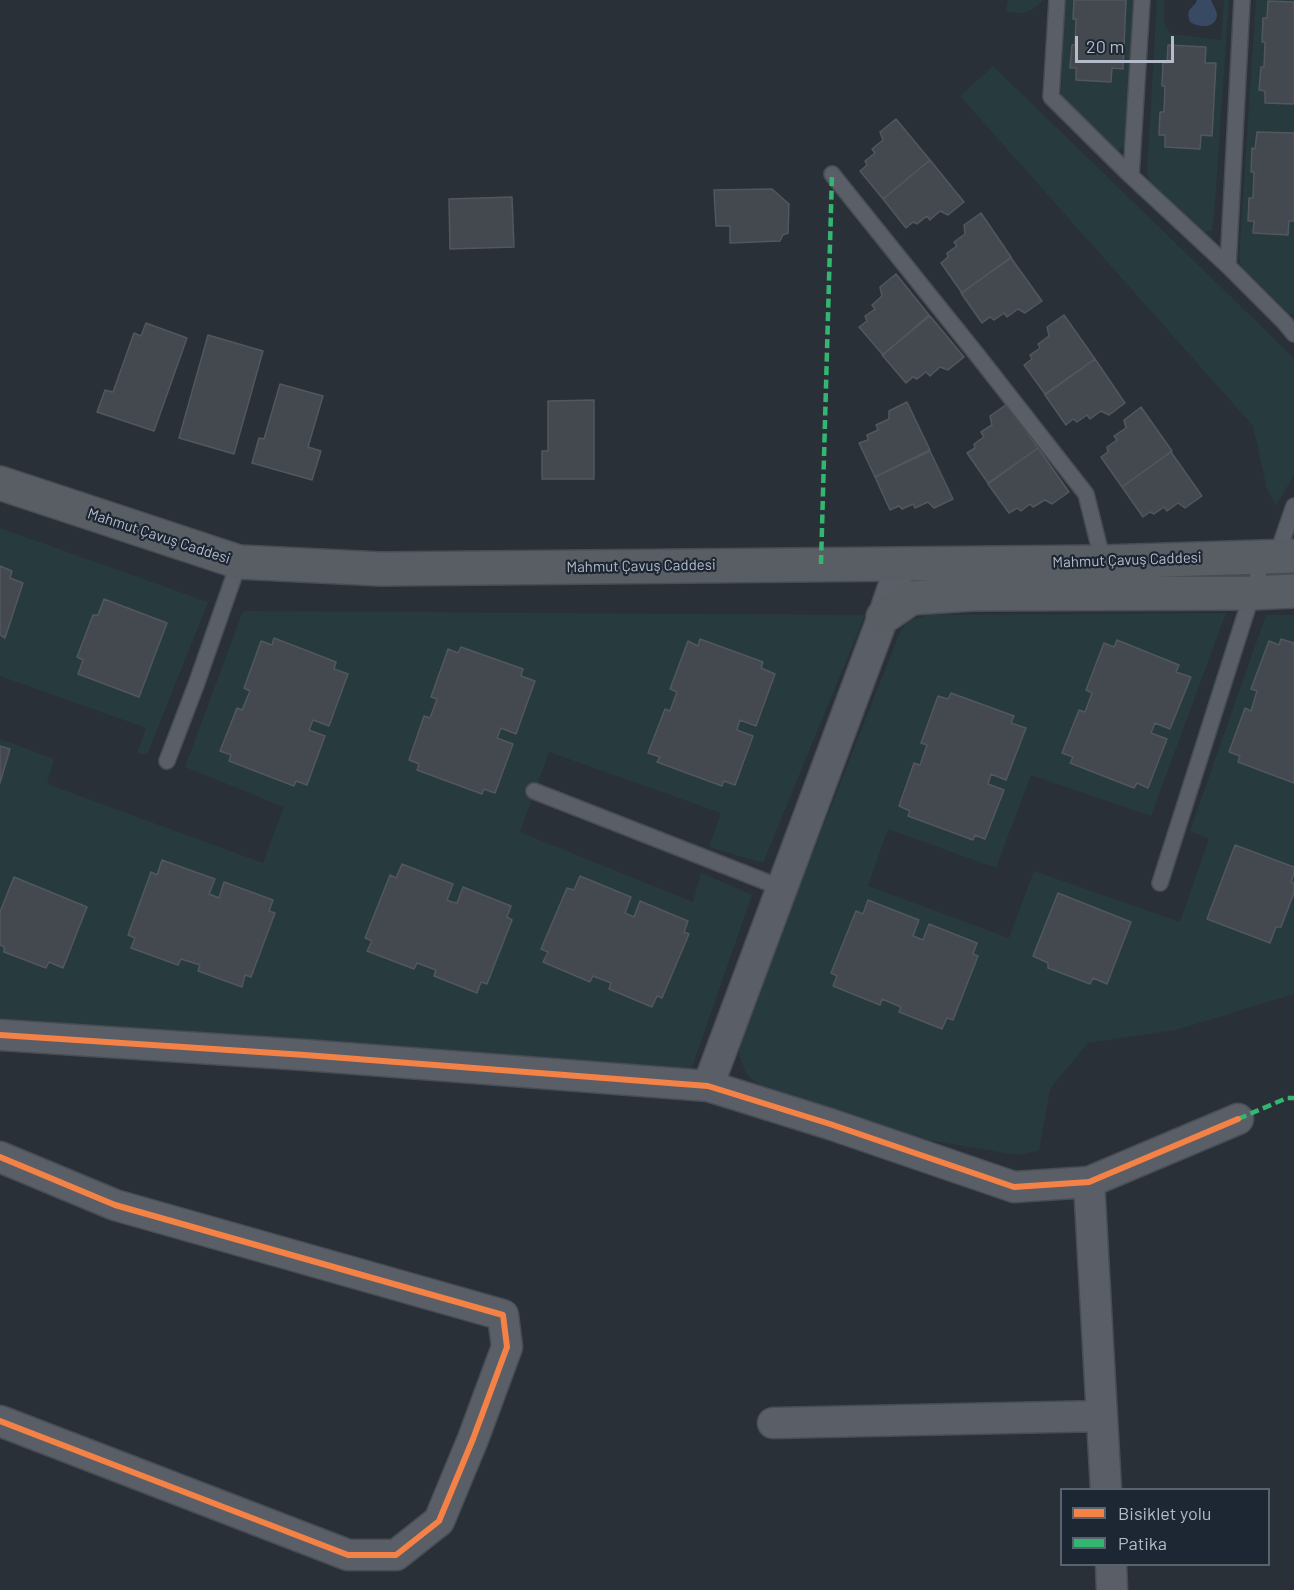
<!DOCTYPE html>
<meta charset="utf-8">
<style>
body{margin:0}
#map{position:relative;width:1294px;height:1590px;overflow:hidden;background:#2a3038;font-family:Barlow,sans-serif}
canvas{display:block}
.legend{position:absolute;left:1060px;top:1488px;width:210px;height:78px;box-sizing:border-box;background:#1d2633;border:2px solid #59626f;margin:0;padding:8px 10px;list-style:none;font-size:18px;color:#b4bcc9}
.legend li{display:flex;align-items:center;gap:12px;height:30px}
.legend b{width:30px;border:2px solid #59626f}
.scale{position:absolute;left:1075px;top:36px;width:99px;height:27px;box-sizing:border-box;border:3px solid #b4bcc9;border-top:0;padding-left:8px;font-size:18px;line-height:21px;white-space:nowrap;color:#b4bcc9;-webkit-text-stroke:4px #1d2633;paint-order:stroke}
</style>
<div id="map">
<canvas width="1294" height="1590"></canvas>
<ul class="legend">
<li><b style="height:8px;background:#f48246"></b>Bisiklet yolu</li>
<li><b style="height:8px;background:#33b770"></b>Patika</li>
</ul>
<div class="scale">20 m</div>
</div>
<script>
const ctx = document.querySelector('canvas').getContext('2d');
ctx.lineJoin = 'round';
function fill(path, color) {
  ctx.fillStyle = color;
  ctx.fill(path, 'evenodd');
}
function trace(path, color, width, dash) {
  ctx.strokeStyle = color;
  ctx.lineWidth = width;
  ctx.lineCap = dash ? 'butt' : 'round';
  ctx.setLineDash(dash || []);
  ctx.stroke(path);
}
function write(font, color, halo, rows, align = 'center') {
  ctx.font = font + ' Barlow,sans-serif';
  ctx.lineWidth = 4.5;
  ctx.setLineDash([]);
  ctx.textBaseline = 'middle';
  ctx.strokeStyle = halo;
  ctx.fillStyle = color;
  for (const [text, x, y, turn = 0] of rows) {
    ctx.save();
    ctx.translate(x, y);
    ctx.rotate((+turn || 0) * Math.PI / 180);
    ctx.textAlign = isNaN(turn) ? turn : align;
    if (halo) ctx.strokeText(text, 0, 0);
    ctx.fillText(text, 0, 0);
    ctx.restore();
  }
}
fill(new Path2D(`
 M1008 0H1043L1042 2C1027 14 1025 15 1006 11Z
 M1065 0H1133L1126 138 1124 146 1117 152 1067 106 1061 93Z
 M1157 0H1164V23L1171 34 1221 40 1224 0H1229L1214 217 1212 231 1201 232 1151 185 1147 172Z
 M1256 0H1294V314L1285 315 1243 272 1239 257Z
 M993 66 1294 358V475L1276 506 1267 489 1253 426 960 96Z
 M0 528 208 602 147 755 137 753 146 728 0 676Z
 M243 611 865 615 763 863 709 847 721 813 549 752 520 832 693 902 701 873 752 895 690 1073 0 1025V739L54 759 47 784 263 863 284 807 185 767Z
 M1226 613 1151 816 1031 775 996 868 888 829 868 886 1009 938 1034 871 1180 922 1209 839 1190 831 1266 615H1294V994L1176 1030 1088 1043 1050 1089 1039 1151 1018 1155 921 1139 770 1093 746 1074 739 1054 744 1027 900 632 908 621 927 615Z`), '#273a3e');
fill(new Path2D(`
 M1197 0H1211C1213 5 1216 9 1217 14 1217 29 1199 28 1190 22 1185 7 1193 10 1197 0Z`), '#384963');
const building = new Path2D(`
 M1074 0H1126L1123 69 1112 68 1111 82 1076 80V68H1070L1072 45H1075L1076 19H1073Z
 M1268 1 1294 2V104L1265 103V91L1259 90 1261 67H1264L1265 42H1262L1263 18H1267Z
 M1168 45 1206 47 1205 63H1216L1212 136 1201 135 1200 149 1165 147V135H1159L1160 112H1164L1165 86H1162L1163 63H1167Z
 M896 119 930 160 883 199 860 171 867 165 865 161 875 153 872 149 883 140 880 132Z
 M1257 132 1294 133V221H1289L1288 235 1253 233 1254 221H1248L1249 198H1253L1254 172H1251L1252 148 1255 149Z
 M930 160 964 202 948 215 940 211 930 220 927 216 917 224 913 222 906 228 883 199Z
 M772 189 789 204 788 233 783 235 780 241 730 243V226H716L714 190Z
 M512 197 514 247 450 249 449 199Z
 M981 213 1011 257 962 293 941 263 948 257 947 253 957 246 954 242 965 234 964 225Z
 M1011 258 1042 301 1025 313 1018 309 1007 317 1004 313 994 320 990 317 982 323 961 293Z
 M896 274 929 315 883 355 859 327 867 321 865 316 875 309 872 305 882 296 880 287Z
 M1064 315 1095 359 1045 394 1024 365 1032 359 1030 355 1040 348 1038 344 1049 336 1047 327Z
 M930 316 964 357 948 370 940 367 930 376 926 372 917 379 913 377 906 383 882 355Z
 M146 323 187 338 154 431 97 412 105 390 113 392 134 333 141 336Z
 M208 335 263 351 234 454 179 438Z
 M1095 359 1125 403 1109 415 1101 411 1090 419 1087 415 1077 422 1073 419 1066 425 1045 395Z
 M280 384 323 396 308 447 321 451 312 480 252 463 259 438 264 439Z
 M594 400V479H542V451H548V401Z
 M907 402 930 450 875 477 859 443 868 440 867 435 878 430 876 425 889 419V411Z
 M1007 404 1038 448 988 483 967 453 975 448 974 444 984 437 981 432 992 425 990 416Z
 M1141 407 1172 451 1122 487 1101 457 1108 452 1107 447 1117 440 1114 436 1126 428 1124 420Z
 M1038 448 1069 492 1052 504 1045 500 1033 507 1030 504 1021 511 1017 508 1009 513 988 484Z
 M930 451 953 499 934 508 928 502 915 508 913 504 902 509 899 506 890 510 875 477Z
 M1171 452 1202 496 1185 508 1178 503 1167 511 1164 507 1154 514 1150 512 1143 517 1122 487Z
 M0 566 12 571 10 578 23 583 5 638 0 635Z
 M104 599 167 623 139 697 78 674 83 660 77 657 93 615H98Z
 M274 638 336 662 334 669 348 674 329 726 313 720 309 730 325 736 307 785 296 781 294 786 229 761 231 755 220 751 237 708 242 710 250 691 244 688 261 641 272 645Z
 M700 639 763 662 761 668 775 674 756 726 740 720 738 726 737 730 753 736 735 785 724 781 722 786 657 762 660 757 648 753 665 709 670 711 677 692 670 689 688 641 698 646Z
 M1281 639 1294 643V783L1238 762 1240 756 1229 752 1245 708 1251 711 1257 691 1251 689 1269 641 1279 645Z
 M1117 640 1179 665 1176 672 1191 677 1170 729 1155 723 1151 733 1167 739 1148 788 1137 783 1134 788 1070 763 1073 757 1062 753 1079 710 1085 712 1092 693 1086 690 1104 643 1114 647Z
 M461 647 523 669 521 676 535 681 516 734 501 728 497 738 513 744 495 793 484 789 482 794 417 770 419 764 409 760 424 716 430 718 437 699 431 697 448 649 458 653Z
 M951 693 1014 716 1011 723 1026 728 1006 780 991 774 988 784 1004 790 985 839 975 835 973 840 908 816 910 811 899 806 914 763 920 765 927 745 921 743 938 696 948 699Z
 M0 746 10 749 0 783Z
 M1235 845 1294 867V874L1291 882 1294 883V893L1281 927H1276L1270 943 1207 919Z
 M162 860 215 879 209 894 219 898 224 882 273 900 269 911 275 913 251 977 245 975 242 987 198 971 200 965 181 959 178 965 131 948 135 938 128 935 151 872 157 875Z
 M402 864 453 884 447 900 452 902 457 903 463 887 511 906 507 917 512 920 487 984 481 982 477 993 434 976 436 970 417 963 414 969 367 951 372 941 365 938 390 875 396 878Z
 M580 876 631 897 625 913 634 917 640 901 688 921 684 932 689 934 662 998 657 996 652 1007 609 989 611 983 593 976 590 982 543 962 548 952 541 949 567 888 574 890Z
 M14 877 87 907 63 968 49 962 46 968 4 952V947L0 945V912Z
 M1058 893 1131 922 1107 984 1093 978 1090 984 1048 968V963L1033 956Z
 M868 900 919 920 913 936 923 940 929 924 977 943 973 954 978 956 953 1020 947 1018 942 1029 899 1012 901 1007 882 999 880 1005 833 986 837 976 831 973 856 911 863 914Z`);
fill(building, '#444950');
trace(building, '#52575f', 1.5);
const lane = new Path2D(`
 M1057 0 1051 97 1131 176 1228 266 1285 323 1294 334
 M832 174 978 356 1086 494 1103 562
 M1131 176 1142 0
 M1228 266 1242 0
 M1277 555 1294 506
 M167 761 196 685 239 562
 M534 791 782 888
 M1160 883 1264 556`);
const street = new Path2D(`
 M0 1035 305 1055 708 1086 830 1124 1014 1187 1089 1182 1238 1119
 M708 1086 883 617 901 564
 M0 1157 115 1205 503 1315 507 1347 473 1439 439 1521 396 1555H348L0 1421
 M1089 1182 1106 1490
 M773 1423 1102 1416
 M1111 1564 1112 1590`);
const secondary = new Path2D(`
 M0 483 239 562 381 569 1103 562 1294 556
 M883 617 911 598 973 594 1252 593 1294 591`);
trace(lane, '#484c53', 18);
trace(street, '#484c53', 33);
trace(secondary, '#484c53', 36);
trace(lane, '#5a5e66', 15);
trace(street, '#5a5e66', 30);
trace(secondary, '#595d64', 33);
trace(new Path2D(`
 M821 564 832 174
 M1238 1119 1287 1098H1294`), '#33b770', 4.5, [9, 4.5]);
trace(new Path2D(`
 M0 1035 305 1055 708 1086 830 1124 1014 1187 1089 1182 1238 1119
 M0 1157 115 1205 503 1315 507 1347 473 1439 439 1521 396 1555H348L0 1421`), '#f48246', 6);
write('15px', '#b4bcc9', '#1d2633', [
 ["Mahmut Çavuş Caddesi",159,536,18],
 ["Mahmut Çavuş Caddesi",1127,560,-2],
 ["Mahmut Çavuş Caddesi",641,566,-1]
]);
</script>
